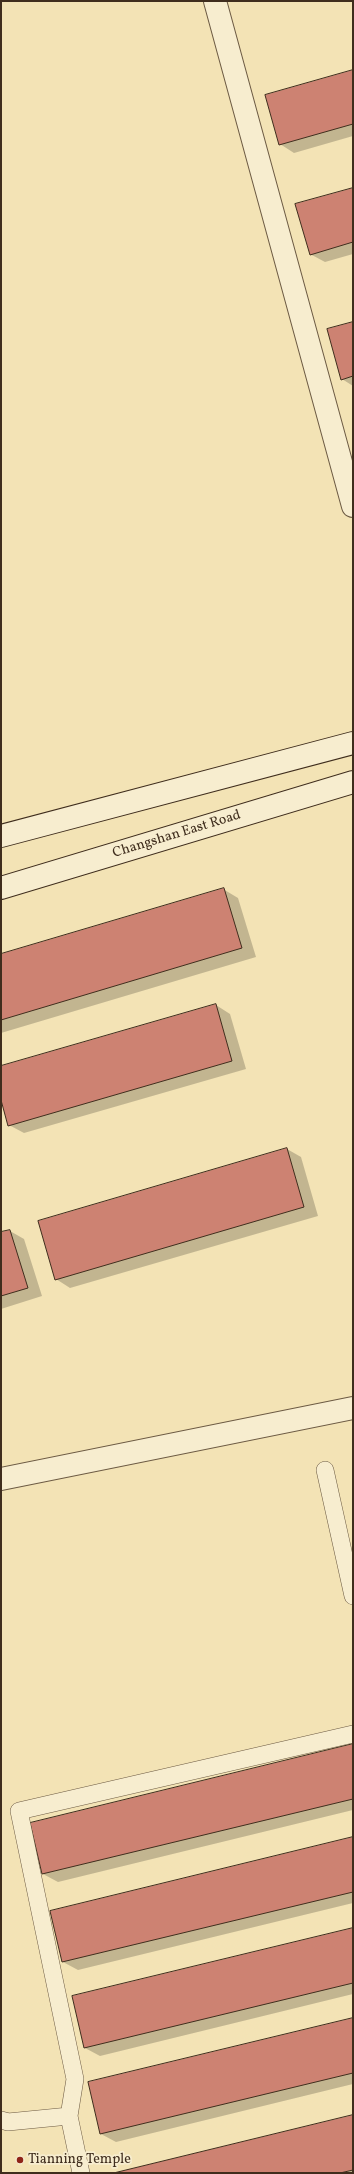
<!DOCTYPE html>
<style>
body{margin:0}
#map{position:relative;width:354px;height:2174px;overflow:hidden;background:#f3e3b5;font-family:Vollkorn,serif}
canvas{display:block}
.frame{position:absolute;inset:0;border:2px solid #3f2d1d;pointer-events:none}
</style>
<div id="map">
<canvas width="354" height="2174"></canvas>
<div class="frame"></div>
</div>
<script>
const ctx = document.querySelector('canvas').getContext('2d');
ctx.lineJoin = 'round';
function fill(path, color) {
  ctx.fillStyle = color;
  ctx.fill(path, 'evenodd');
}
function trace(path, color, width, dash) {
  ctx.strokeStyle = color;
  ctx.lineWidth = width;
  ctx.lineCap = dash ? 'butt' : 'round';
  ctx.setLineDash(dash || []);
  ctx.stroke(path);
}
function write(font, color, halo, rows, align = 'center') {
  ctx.font = font + ' Vollkorn,serif';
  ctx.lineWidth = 3.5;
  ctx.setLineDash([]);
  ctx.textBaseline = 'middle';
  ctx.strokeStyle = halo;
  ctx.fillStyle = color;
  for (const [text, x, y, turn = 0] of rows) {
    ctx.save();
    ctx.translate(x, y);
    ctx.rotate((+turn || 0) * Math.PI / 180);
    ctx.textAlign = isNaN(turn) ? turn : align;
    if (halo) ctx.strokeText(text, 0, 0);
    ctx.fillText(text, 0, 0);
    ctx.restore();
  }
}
fill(new Path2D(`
 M353 71V136L294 153 280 144Z
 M353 189V254L325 262 310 254Z
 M353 323V386L342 379Z
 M223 889 238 898 256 957 1 1033V955Z
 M216 1005 230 1014 246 1069 24 1133 9 1125 1 1096V1067Z
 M287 1149 301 1157 318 1216 70 1288 56 1279Z
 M10 1231 24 1239 42 1296 1 1309V1233Z
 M353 1745V1810L58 1882 43 1874 31 1824Z
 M353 1838V1903L78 1970 63 1962Z
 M353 1929V1994L100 2056 85 2048 73 1997Z
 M353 2019V2084L116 2142 101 2134Z
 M353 2116V2173H119Z`), '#0003');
const building = new Path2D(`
 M353 70V124L279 145 265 95Z
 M353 188V242L310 255 295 204Z
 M353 322V376L341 380 327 329Z
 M224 888 242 948 1 1020V954Z
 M216 1004 232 1061 8 1126 1 1100V1066Z
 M287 1148 304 1207 55 1280 38 1221Z
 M10 1230 28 1288 1 1296V1232Z
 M353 1744V1799L42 1874 30 1823Z
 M353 1837V1892L62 1962 50 1911Z
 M353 1928V1983L84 2048 72 1996Z
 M353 2018V2073L100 2134 88 2082Z
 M353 2115V2170L340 2173H114Z`);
fill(building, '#cd8272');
trace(building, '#3f2d1d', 1);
const service = new Path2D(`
 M325 1470 353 1596
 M1 2120 8 2122 69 2116
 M81 2173 69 2116 75 2079 19 1811 353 1734`);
const minor = new Path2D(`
 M215 1 353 506
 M1 1479 353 1408`);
const secondary = new Path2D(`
 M1 836 353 743
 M1 888 353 782`);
trace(service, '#6c5a43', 18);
trace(minor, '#6c5a43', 24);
trace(secondary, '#3f2d1d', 24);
trace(service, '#f7edcf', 17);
trace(minor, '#f7edcf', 22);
trace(secondary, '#f7edcf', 22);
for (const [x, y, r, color] of [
 [20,2160,4,"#8f2418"]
]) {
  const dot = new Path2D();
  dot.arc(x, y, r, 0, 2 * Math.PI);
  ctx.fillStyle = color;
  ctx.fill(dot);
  trace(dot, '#f7edcf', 1.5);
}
write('14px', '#3f2d1d', '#f7edcf', [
 ["Changshan East Road",177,835,-17]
]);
write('14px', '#3f2d1d', '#f7edcf', [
 ["Tianning Temple",28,2160]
], 'left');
</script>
